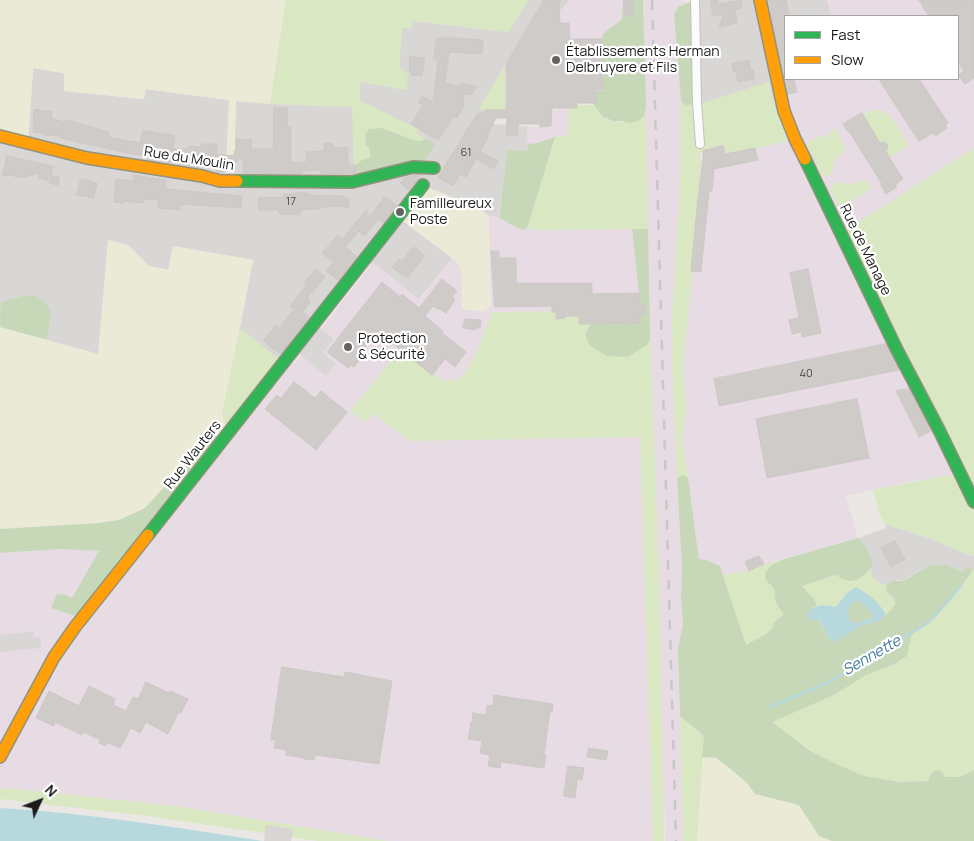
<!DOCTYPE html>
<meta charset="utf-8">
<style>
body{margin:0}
#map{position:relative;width:974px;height:841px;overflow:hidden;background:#eae7e4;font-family:Manrope,sans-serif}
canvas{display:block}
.legend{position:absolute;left:784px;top:15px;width:175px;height:65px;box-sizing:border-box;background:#fff;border:1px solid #a4a4a4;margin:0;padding:6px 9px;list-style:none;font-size:15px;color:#1b1b1b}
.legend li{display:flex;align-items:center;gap:10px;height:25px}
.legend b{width:25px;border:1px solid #a4a4a4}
.north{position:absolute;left:15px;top:776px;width:50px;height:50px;-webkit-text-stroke:4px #fff;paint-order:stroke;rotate:47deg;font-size:14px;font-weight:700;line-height:20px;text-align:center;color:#1b1b1b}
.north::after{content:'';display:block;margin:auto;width:18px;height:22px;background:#1b1b1b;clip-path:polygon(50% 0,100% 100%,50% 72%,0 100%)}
</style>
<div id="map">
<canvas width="974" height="841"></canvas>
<ul class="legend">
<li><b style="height:6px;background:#30b455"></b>Fast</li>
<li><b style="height:6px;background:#ff9f0a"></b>Slow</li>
</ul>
<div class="north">N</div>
</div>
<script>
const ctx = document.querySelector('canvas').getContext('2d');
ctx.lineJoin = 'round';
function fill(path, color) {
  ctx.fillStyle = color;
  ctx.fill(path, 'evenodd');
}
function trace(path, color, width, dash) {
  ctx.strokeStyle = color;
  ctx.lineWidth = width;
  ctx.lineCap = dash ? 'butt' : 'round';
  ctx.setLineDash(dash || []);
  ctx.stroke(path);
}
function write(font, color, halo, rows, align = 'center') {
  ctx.font = font + ' Manrope,sans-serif';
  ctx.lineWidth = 4.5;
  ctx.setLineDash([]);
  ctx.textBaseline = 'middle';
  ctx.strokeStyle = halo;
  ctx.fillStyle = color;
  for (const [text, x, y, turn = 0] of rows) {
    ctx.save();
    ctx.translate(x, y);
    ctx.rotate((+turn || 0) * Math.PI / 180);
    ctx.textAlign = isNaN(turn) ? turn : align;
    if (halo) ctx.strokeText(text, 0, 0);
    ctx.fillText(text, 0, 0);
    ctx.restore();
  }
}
fill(new Path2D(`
 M528 0H570L558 14 537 27 528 26 480 108 493 117V124L527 126 528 144 527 151 507 150 498 223 481 210 445 194 398 217 452 258 417 302 365 259 295 350 222 414 240 328 253 260 173 246 169 270 149 266 128 245 98 354 0 327V136L28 143 33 68 64 73V91L144 99 146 89 229 100 226 173H234L236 101 297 105 352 107 410 162 424 161 416 133 417 129 359 100 360 82 406 90 399 67 402 28 412 21 508 32Z
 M695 0H827L832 16H785V79H788V95L784 111 699 129Z
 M885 524 929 538 967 554 974 556V569L973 570 970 568H966L962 572 951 566 918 571 904 580H896L891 582 886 586 873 578 870 569 872 564 860 539 858 538 886 528Z`), '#d9d7d5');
fill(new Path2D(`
 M570 0H623L622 19 617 24 607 29 601 41H567L559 24 558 14Z
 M643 0H684L685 3 678 7 674 15 681 101 680 184 672 320V369L682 566 681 599 683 624 678 649 683 841H665L664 782V841H387L175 806 4 788 0 789V553L62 549 99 551 287 359 294 364 373 262 420 300 452 258 402 220 481 213 499 218 519 229 525 230 528 226 531 230 648 229Z
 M827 0H974V148L841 234 959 473 908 482 846 496 858 538 761 565 747 571 723 575 720 566 706 560 699 559 688 478 682 440 686 408 683 368 700 190 701 161 718 158 794 139 781 97 788 95 784 80 787 79H958V16H832Z
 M551 109H570L567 135 555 137 537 143 528 144 527 126 549 127V115Z`), '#e8dce4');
fill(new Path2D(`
 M0 0H286L270 104 236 101 234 173H226L229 100 146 89 144 99 64 91V73L33 68 28 144 0 136Z
 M423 185 473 206 481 210 489 216 491 306 484 311 465 310 462 307V278L460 267 457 262 398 217Z
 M108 240 128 245 149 266 168 270 173 246 253 260 222 414 228 435 224 440 212 436 146 508 119 520 99 523 0 529V327L98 354Z
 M702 757 716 758 727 766 747 783 755 795 799 805 819 836 832 841H697Z`), '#ebead7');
fill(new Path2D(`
 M286 0H528L509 32 413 21 411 29 402 28 399 67 408 74 407 90 360 82 359 100 418 129 416 133 426 139 421 141H416L382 128 370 149 371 156 370 158 354 170 352 107 270 104Z
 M505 66V110L489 114 479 108Z
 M769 82 772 96 787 141 718 158 716 149 700 152 701 161 700 190 683 368 686 408 682 440 688 478 683 475 677 478 672 369V320L680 184 681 101 687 105 697 99 702 103Z
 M570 105H594C599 112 603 119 612 121 619 122 622 121 629 123L644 116 646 106 648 229 531 230 528 226 555 137 567 135Z
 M872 110C876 110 881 110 885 112 893 116 903 137 909 145L886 160 881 146 860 117Z
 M833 129 837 131 845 147C841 158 832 157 833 173L826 177 823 176 806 144 821 135 823 138 831 133 830 130Z
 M974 148V487L969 493 974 502V556L967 554 929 538 885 524 884 521 880 516 873 490 959 473 840 234Z
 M864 180 868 182 872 188 839 208 830 190 831 186 838 182C854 185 849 185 864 180Z
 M579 311 627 357 646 345 650 340C658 507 662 674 664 841H653L640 437 410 441 373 413 365 423 350 411 401 348 434 374 446 382 449 379 453 381 464 375 467 369 477 351 492 312Z
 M240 328 284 363 228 435 222 414Z
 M784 559 772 565 766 580 775 590 784 614 774 622 772 629 765 635 759 637 746 646 723 575 747 571 761 565Z
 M870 569 873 578 886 586 887 593 892 596 895 602V605L886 615 884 609 861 589 847 593 836 607 823 605 817 606 814 599 801 586 835 575 847 581 864 575Z
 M974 569V770L960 777H945L942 772 932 773 929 781C907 782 885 782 864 776 829 765 800 743 771 722L834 695 866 675 895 664 907 656 912 633 925 625 961 586Z
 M680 716 704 736 697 841H683Z
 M4 788 175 806 387 841H318L148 816 0 799V789Z`), '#d9e7c2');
fill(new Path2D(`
 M623 0H643L646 106 644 116 638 121 629 123 622 121H613L603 117 594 105 593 91H603L601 41C603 29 614 27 622 19Z
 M689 2 696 7 697 99 690 105H686L681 101 674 15 678 7Z
 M382 128 416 141H421L426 139 435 144 424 161 410 162 354 175C354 163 360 160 370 158L371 156 369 152 370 149 366 145 365 135 369 129Z
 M555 137 528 226 525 230 519 229 499 218 507 150 527 151 528 144 537 143Z
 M632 229H648L650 340 647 345 627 357 607 356 590 346 586 337V332L592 323 640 322 639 293Z
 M22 296H36L44 301 51 312 48 336 45 339 0 327 1 302Z
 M212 435 224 440 77 615H72L51 608 57 594 67 595 72 598 99 551 62 549 0 553V529L99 523 119 520 145 508Z
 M683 475 688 478 699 559 706 560 720 566 746 645 760 637 765 635 772 629 774 622 784 614C778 607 773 599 775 590L766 580 765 573 772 565 784 559 858 538 860 539C864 545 871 554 872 561 874 570 858 581 850 581 844 581 840 577 835 575L802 586 814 599 817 606 811 608 832 643 863 625 878 621 886 615 895 605V602L892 596 887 593 886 586C895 577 895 583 904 580 909 579 913 574 917 572 921 570 925 569 928 567 944 562 948 565 962 572L966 568H970L973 570C961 587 942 612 926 625 921 628 916 630 912 633L907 656 895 664 866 675 834 695 772 722 809 750 836 764 864 776 899 782 928 781 932 773 935 770 942 772 945 777H960L974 770V841H832L819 836 799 805 755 794 747 783 727 766 716 758 702 757 704 736 680 716 678 649 683 624 681 599 682 566 677 478Z
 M855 601H860L873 615 872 618 858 623H852C846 614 846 608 855 601Z`), '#c7d8b9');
fill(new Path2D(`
 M315 324 334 339 323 353 336 364 326 376 295 350Z
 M34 631V638L36 637 41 638V648L0 652V635Z`), '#d8d7d5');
fill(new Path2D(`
 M856 587C865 591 883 605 886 615L878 621 863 625 832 643 818 619 811 620 806 617 811 608 823 605 836 607 847 593ZM855 601H860L873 615 872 618 858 623H852C846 614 846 608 855 601Z
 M0 808C88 813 175 827 262 841H0Z`), '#b7d8dd');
fill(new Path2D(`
 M266 825 293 829 291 841H264Z`), '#d7d6d5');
trace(new Path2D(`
 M770 707 829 682 925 625 936 615 961 586`), '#b7d8dd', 2.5);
const building = new Path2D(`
 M544 0H561L559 4 560 23H569L570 39H602L603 90H596V103H577V108H552L551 126 540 127V124H518V135H506L507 118H496L487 135H489L480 151 498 161 494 169 476 159 466 177 460 174 453 186 438 177 477 114 484 112 485 110H506V64Z
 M624 0H633V16H625Z
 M711 0H718V4L741 0 742 8 735 10 737 23 719 27 724 14 713 16Z
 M768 0H786L789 14H788V16H785V79H794L797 92 788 94Z
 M919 0H974V78L965 84 958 75 964 71 958 62V16H929Z
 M437 38H456L483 40 482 54 449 52 445 83 459 86 460 83 477 86 471 95 463 94 464 106 457 118 454 116 438 140 411 124 423 105 418 102 422 96 433 102 438 60H434Z
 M410 56 425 58 422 76 411 75 412 73 410 72Z
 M749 60 751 70H753L755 79 738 82 736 72 733 71 732 64Z
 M879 79H919L948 123 945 125 947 128 936 136 933 133 919 141Z
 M274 107 288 108 287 127H291V162H307L306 152 324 151V143H333V147L348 148V165H356V173L349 174H320V170L302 171V174H243V159H237V162L223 161V173H219L216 172V166L201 165V168L160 161V162L146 160 147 156 128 153 60 138 61 136 43 135V133L33 132 34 109 52 112V119L65 122V120L96 128V129L109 132 108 137 140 143 143 130 175 136 173 149H189V146L201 147V144H217V154L234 156V151H236V139L252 140 251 149H273Z
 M862 113 880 143 884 142 887 144 888 147 886 152 903 179 895 185 897 187 886 194 881 185 882 184 849 131 848 132 843 124Z
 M723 146 725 154 755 148 758 160 714 169 712 191H709L701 272 691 271 698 198 703 159V151Z
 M7 156 53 166V167H55L53 168 51 176 59 177 58 185 49 183 50 181 38 178 39 173 23 178 9 175 3 176Z
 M418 174H422L409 190 400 183 404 178Z
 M134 175 166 180 165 189 242 196 241 208 180 204V210L158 208V200L144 199V203L123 201V203L114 202 116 179 133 181Z
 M81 179 97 183 94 198 77 195Z
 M295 193H309V195L343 196 349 200V207L330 206V207H320V209L300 210V215L279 214V210H258V198L283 197V194H295Z
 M385 197 397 206 384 223 378 219 365 236 359 231 345 247 357 257 338 280 326 271 334 262 322 253 338 235 343 239 367 209V213L370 216Z
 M414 247 425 256 407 278 392 267 399 259 402 261Z
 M491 251H499V258H516V283H592V294L640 293V304L645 305V314H640V323L579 324V316H565V318L556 319V312H552V306L495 307Z
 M316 269 325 277 307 298 310 302 303 312 309 317 281 354 263 341 276 325 279 328 294 309 290 306 306 286 304 284Z
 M808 269 821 333 802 337 801 332 792 334 789 320 799 318 790 273Z
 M442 279 457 291 452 297 455 300 446 313 433 306 425 316 443 331 442 333 466 352 455 367 445 359 432 375 377 331 361 352 364 354 354 367 351 365 348 368 327 352 382 282 400 297 402 294 419 308Z
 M465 319 481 320 480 328H476L475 330 463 328Z
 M886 344 899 370 719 406 714 379Z
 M294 382 315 398 321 391 347 412 316 450 265 409 277 395 281 398Z
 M909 389 931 431 919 437 896 391Z
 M857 399 869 458 767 478 756 419Z
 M895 541 905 559 891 567 881 548Z
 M759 556 764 564 749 571 745 562Z
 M282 667 344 677 345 672 392 681 379 764 315 755 314 760 304 759 305 758 286 755V750L274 748 276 740H271Z
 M146 682 169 693 170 691 188 699 181 713 179 712 168 734 146 722 140 733 131 728 120 748 109 743H107L106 746 99 743 100 740 84 732 82 735 55 722 54 726 36 718 49 691 79 706 89 686 115 699 113 705 126 711 133 697 138 699Z
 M494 695 553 704 552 712 550 711 544 755H546L544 768 501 762 500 768 488 766 490 755 480 753 482 741 468 739 471 722H473L472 712 477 714 486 715 487 705 493 706Z
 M589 748 608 751 606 760 587 757Z
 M568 766 584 768 582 780 577 779 575 798 564 796Z`);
fill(building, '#cecbc8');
trace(building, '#cdc9c5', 1);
const street = new Path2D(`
 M695 0 697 103 700 144`);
const fast = new Path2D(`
 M805 159 897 350 939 430 974 502
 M237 181 352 182 413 167 434 168
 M148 535 423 185`);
const slow = new Path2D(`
 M760 0 784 111 795 139 805 159
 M0 136 87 158 202 176 220 181H237
 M0 757 54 657 75 627 148 535`);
trace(street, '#c2c1c0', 10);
trace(fast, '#93927d', 14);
trace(slow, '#93927d', 14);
trace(street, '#fcfbfb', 8);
trace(fast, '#30b455', 11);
trace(slow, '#ff9f0a', 11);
trace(new Path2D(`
 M652 0 676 841`), '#c9c8c8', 2.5, [10, 10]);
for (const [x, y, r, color] of [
 [556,60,5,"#636261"],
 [400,212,5,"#636261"],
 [348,347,5,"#636261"]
]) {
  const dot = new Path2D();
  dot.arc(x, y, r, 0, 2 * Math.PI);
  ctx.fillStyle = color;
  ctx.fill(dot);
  trace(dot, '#fff', 2);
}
write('11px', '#484746', null, [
 ["61",466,153],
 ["17",291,202],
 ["40",806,374]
]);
write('14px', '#1b1b1b', '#fff', [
 ["Établissements Herman",566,52],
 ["Delbruyere et Fils",566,68],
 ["Familleureux",410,204],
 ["Poste",410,220],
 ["Protection",358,339],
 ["& Sécurité",358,355]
], 'left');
write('14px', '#1b1b1b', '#fff', [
 ["Rue du Moulin",189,159,9],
 ["Rue de Manage",865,250,64],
 ["Rue Wauters",193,455,-52]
]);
write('italic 15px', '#487aa0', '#fff', [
 ["Sennette",872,656,-30]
]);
</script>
